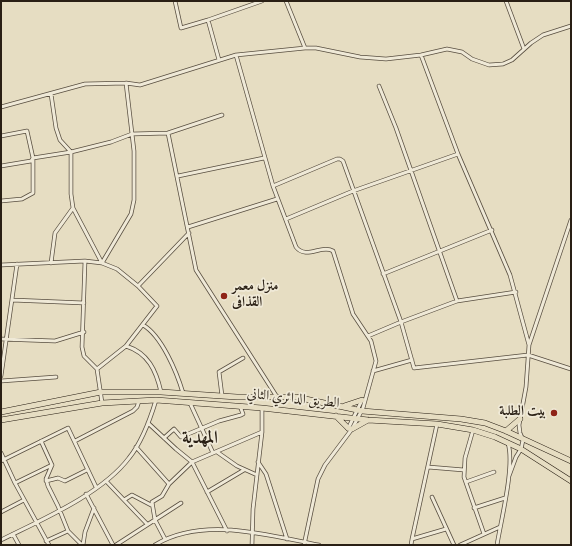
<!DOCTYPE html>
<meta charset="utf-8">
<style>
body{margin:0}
#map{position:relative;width:572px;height:546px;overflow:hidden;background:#e6ddc2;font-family:"Sorts Mill Goudy",serif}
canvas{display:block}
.frame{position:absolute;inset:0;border:2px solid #291f14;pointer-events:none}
</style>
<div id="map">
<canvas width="572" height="546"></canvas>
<div class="frame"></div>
</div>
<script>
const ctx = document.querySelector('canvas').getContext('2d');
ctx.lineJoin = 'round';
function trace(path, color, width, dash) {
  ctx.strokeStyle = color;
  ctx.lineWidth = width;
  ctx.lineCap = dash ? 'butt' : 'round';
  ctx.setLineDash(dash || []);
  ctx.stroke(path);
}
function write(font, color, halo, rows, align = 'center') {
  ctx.font = font + ' "Sorts Mill Goudy",Amiri,serif';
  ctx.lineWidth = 3.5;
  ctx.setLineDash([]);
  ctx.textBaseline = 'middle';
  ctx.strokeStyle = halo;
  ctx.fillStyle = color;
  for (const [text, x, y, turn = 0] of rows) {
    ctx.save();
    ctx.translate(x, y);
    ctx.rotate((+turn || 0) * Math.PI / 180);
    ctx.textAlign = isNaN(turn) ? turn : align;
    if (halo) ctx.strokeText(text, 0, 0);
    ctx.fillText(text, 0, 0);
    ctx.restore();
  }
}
const minor = new Path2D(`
 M175 1 181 28 208 20
 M286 1 305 48
 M506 1 524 49
 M236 55 273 186 296 247C306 260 322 244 333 251L353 314 371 341 376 361 363 408 352 429 325 465 318 479 304 545
 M421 55 458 154 510 275 529 345
 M219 60 208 20 262 1
 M379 86 396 128 457 301 516 292
 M51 94 56 128 60 140 71 152 111 142 132 134 168 133 196 270 277 397
 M1 107 85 84 126 83 140 85 236 55 305 48H316L360 57 386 59 421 55 447 49 462 52 472 59 489 65 503 64 512 60 531 43 543 35 571 26
 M168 133 222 115
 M1 136 27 131 33 158 31 161 1 166
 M33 158 71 152V194L73 208 102 263 117 269 138 286 157 306 126 346 97 369
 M178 176 264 158
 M273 186 337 159H340L343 161 401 322 414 368 528 355 571 369
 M1 201 22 199 33 193V160
 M286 219 353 191 458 154
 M188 227 277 199
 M85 261 82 347 84 356 97 369 102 403
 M51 263 55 233 73 208
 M1 265 85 261 102 263 131 214 134 200V151L126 83
 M383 274 492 230
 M138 286 189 233
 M12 300 84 303
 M143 325C162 336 177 373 183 393
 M368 336 401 322 457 301
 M1 339 55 341 84 332
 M126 346C148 353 156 370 161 392
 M373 371 412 360
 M1 376 17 264
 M1 381 56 377
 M222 396 219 372 243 358
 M190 403 213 453
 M148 423 176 449 192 462 227 531
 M348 429 362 400
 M473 430 465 458 464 477 484 534
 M164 438 174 429 181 437 219 421 241 415 243 414 240 406
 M41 441 52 465 46 479 48 486 58 506 68 531 82 545
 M75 441 133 411 137 407 139 401
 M136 447 169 484
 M217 452 237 466 257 475
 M1 453 15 483 49 545
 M1 461 68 428 96 487
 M258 462 266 474 287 539
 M428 467 464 470
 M509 476 516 457 521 449 523 440 520 433 519 425 526 387 529 345 571 220
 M46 481 58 478 65 481 87 470
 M106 481 124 500 132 495 151 505
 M466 482 494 472
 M15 483 52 465
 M207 492 244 470
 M86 494 113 545
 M432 497 454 545
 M124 500 147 524
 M474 508 505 498
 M1 512 24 500
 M13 534 19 545
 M165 539 155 520 152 502 162 496 169 484 192 462 262 432
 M412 539 437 424
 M1 540C41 520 102 494 129 458 142 442 150 420 156 400
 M46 541 68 531
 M83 545 85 532 94 508
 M116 545 181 503
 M155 545C203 516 267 535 319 545
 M252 545 253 509 262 432V408
 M411 545 412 539 446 529
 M460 545 500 527
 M497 545C501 520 515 466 508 443`);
const primary = new Path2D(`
 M344 406 362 400
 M1 412 101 392H161L237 397H296L362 411 461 419 485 423 506 431 571 461
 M336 416 348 428
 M1 420 102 403 156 400 262 408 368 420 437 424 473 430 495 437 521 449 571 481
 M352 429 368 420
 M506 431 520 419`);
trace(minor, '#584e40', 4.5);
trace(primary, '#291f14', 6);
trace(minor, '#efe9d7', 3);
trace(primary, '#e6ddc2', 5);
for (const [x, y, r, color] of [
 [224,296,4,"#8f2418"],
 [554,413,4,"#8f2418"]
]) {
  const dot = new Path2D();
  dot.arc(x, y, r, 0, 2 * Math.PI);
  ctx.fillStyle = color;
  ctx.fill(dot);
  trace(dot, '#efe9d7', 1.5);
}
write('bold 14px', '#291f14', '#efe9d7', [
 ["منزل معمر",232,288],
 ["القذافى",232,304],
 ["بيت الطلبة",546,413,"right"]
], 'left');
write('14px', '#291f14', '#efe9d7', [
 ["الطريق الدائري الثاني",293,400,6]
]);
write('bold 18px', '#291f14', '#efe9d7', [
 ["المهدية",200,440]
]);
</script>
